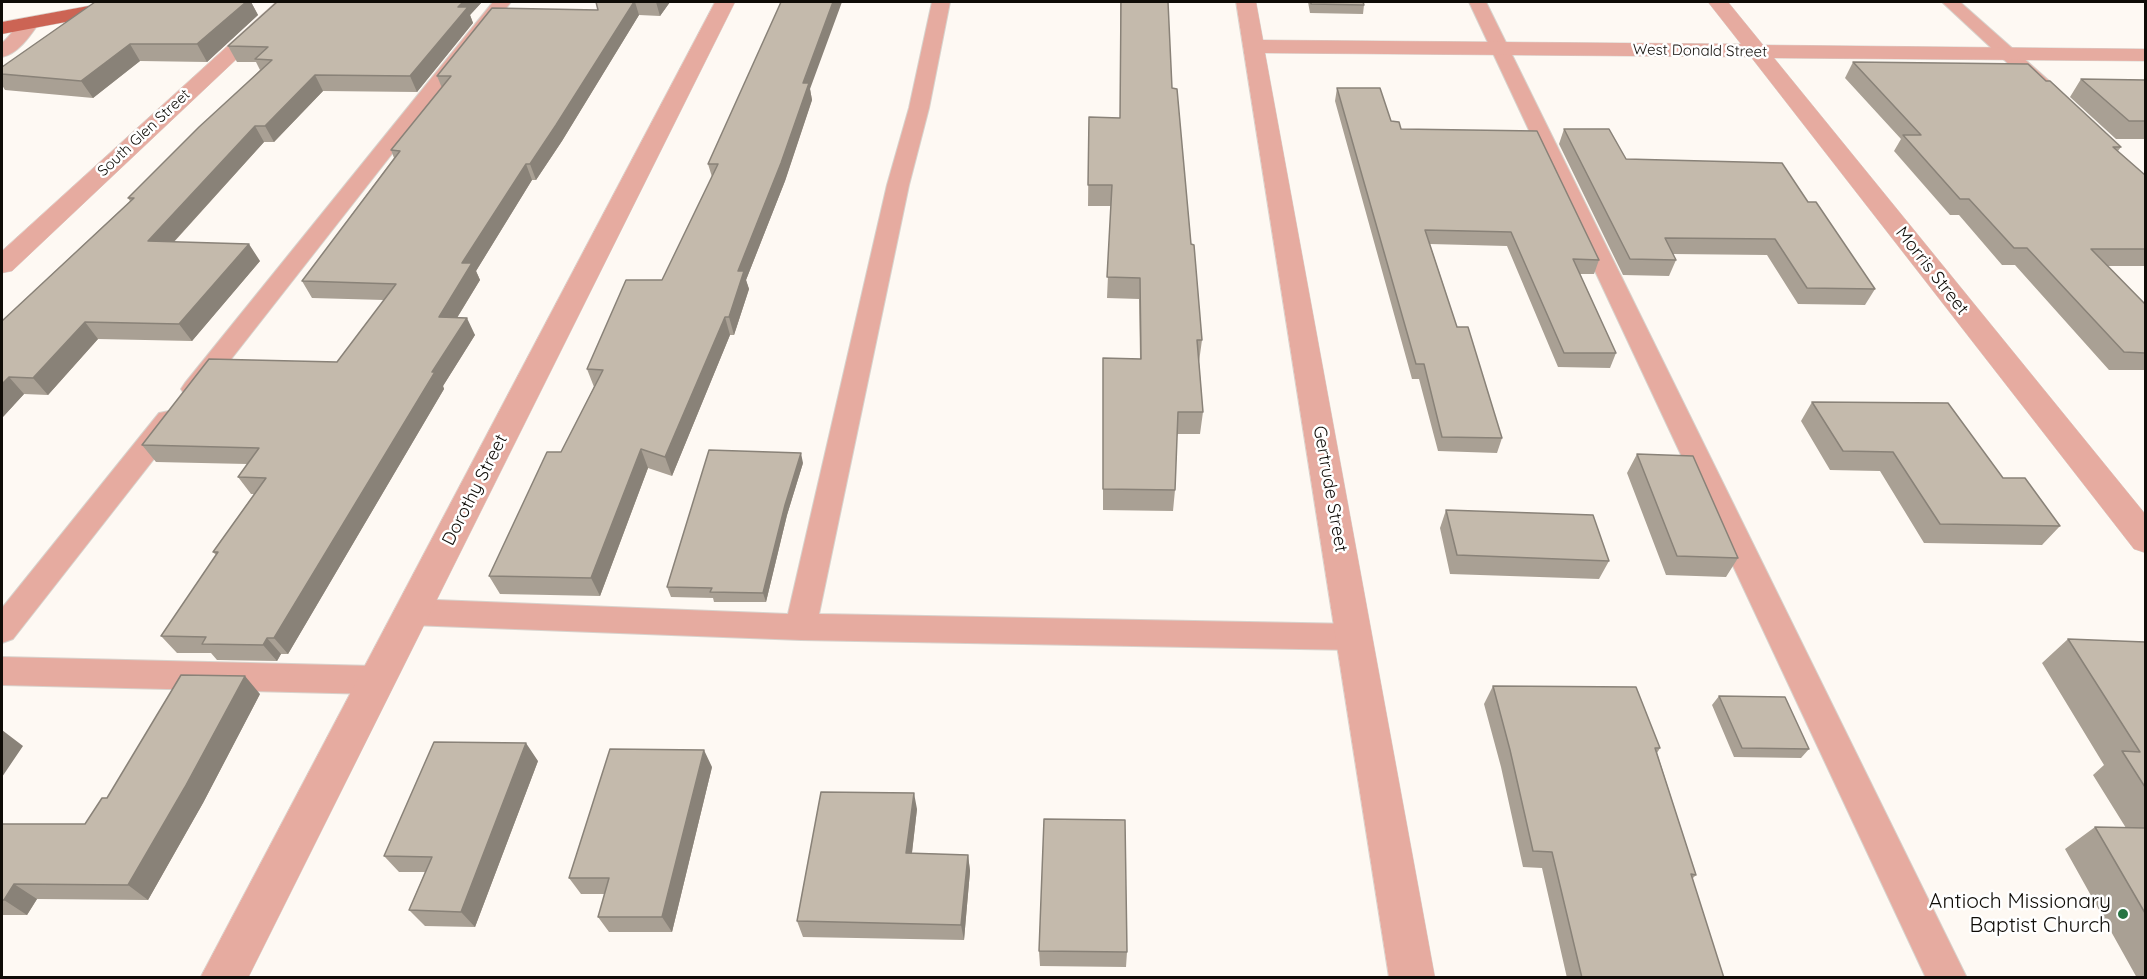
<!DOCTYPE html>
<style>
body{margin:0}
#map{position:relative;width:2147px;height:979px;overflow:hidden;background:#fef9f3;font-family:Quicksand,sans-serif}
canvas{display:block}
.frame{position:absolute;inset:0;border:3px solid #0f0c07;pointer-events:none}
</style>
<div id="map">
<canvas width="2147" height="979"></canvas>
<div class="frame"></div>
</div>
<script>
const ctx = document.querySelector('canvas').getContext('2d');
ctx.lineJoin = 'round';
function trace(path, color, width, dash) {
  ctx.strokeStyle = color;
  ctx.lineWidth = width;
  ctx.lineCap = dash ? 'butt' : 'round';
  ctx.setLineDash(dash || []);
  ctx.stroke(path);
}
function fill(path, color) {
  ctx.fillStyle = color;
  ctx.fill(path, 'evenodd');
}
function write(font, color, halo, rows, align = 'center') {
  ctx.font = font + ' Quicksand,sans-serif';
  ctx.lineWidth = 5;
  ctx.setLineDash([]);
  ctx.textBaseline = 'middle';
  ctx.strokeStyle = halo;
  ctx.fillStyle = color;
  for (const [text, x, y, turn = 0] of rows) {
    ctx.save();
    ctx.translate(x, y);
    ctx.rotate((+turn || 0) * Math.PI / 180);
    ctx.textAlign = isNaN(turn) ? turn : align;
    if (halo) ctx.strokeText(text, 0, 0);
    ctx.fillText(text, 0, 0);
    ctx.restore();
  }
}
const lane = new Path2D(`
 M493 2H511L203 395 194 398 185 395 181 389 185 383Z
 M932 2H950L929 108 909 185 819 614 1355 624 1366 628 1371 637 1366 646 1355 650 801 640 411 625 400 621 395 612 400 603 411 599 788 614 887 185 909 108Z
 M1469 2H1486L1967 978H1926Z
 M1942 2H1960L2056 87 2059 91 2056 95H2042Z
 M30 18 36 19 39 23C30 36 18 54 2 57V43C11 36 19 20 30 18Z
 M169 411 179 413 182 420 179 427 13 639 2 643V608L159 413Z
 M2 657 374 666 386 670 390 680 386 690 374 694 2 685Z`);
const street = new Path2D(`
 M276 2H297L12 271 2 273V251Z
 M715 2H735L248 978H200Z
 M1236 2H1256L1263 40 1741 44 1708 2H1728L1763 45 2146 49V61L1774 58 2146 515V553L2134 549 1751 57 1265 53 1435 978H1389Z`);
const primary = new Path2D(`
 M110 2H150L147 6 140 8 2 34V22Z`);
trace(lane, '#d8d3cd', 2);
trace(street, '#d8d3cd', 1);
trace(primary, '#d8d3cd', 1);
fill(lane, '#e6aba0');
fill(street, '#e6aba0');
fill(primary, '#cc6454');
fill(new Path2D(`
 M95 2H251L258 15 207 62 140 61 93 98 5 90 2 85V67Z
 M277 2H482L470 15 473 23 417 92 323 91 274 142H264L174 242 260 261 192 341 98 339 48 395 24 394 2 418V321L130 201 128 198 260 70 256 62H237L228 46Z
 M596 2H670L660 16 639 15 562 141 536 180H532L476 271 480 280 457 318 475 335 443 386 444 389 288 654H281L277 661 217 660 211 653H177L161 636 216 555 213 552 254 494H251L238 477 247 464 156 462 142 445 337 362 384 300 312 298 302 281 394 158 391 150 442 88 437 76 598 10Z
 M1120 2 1172 88 1191 244 1202 340 1199 362 1203 412 1200 434H1177L1175 490 1173 511 1103 510V358L1140 359 1139 299 1107 298 1111 206H1088L1089 117 1120 118Z
 M1308 2H1363L1364 5 1363 14 1310 13Z
 M1853 62 2121 147 2118 151 2145 175V266H2108L2145 304V370H2109L2015 265H2002L1959 215H1950L1894 151 1901 139 1845 78Z
 M2081 79 2145 80V139H2116L2070 97Z
 M1337 88 1391 121 1401 129 1599 260 1594 274H1580L1616 353 1610 368 1558 367 1507 246 1430 244 1457 327 1502 438 1497 453 1438 451 1419 379H1412L1335 101Z
 M810 89 812 100 785 181 746 280 749 289 734 335H730L672 476 648 468 600 596 500 594 489 576 561 452 594 387 587 369 662 280 712 177 708 164Z
 M1564 129 1626 159 1808 202 1875 289 1865 305 1798 304 1767 255 1673 254 1676 260 1669 276 1623 275 1559 144Z
 M1812 402 2003 478 2060 526 2042 545 1924 543 1880 471 1830 470 1801 421Z
 M1637 454 1738 558 1726 577 1666 575 1627 473Z
 M803 463 787 515 766 602H714L713 598 671 597 667 587Z
 M1446 510 1609 561 1599 579 1450 574 1440 528Z
 M2068 639 2145 642V978H2137L2065 849 2095 827 2126 828 2093 775 2104 765 2042 663Z
 M1493 686 1660 748 1657 753 1696 875 1692 879 1724 978H1567L1542 868 1523 867 1501 767 1484 704Z
 M260 694 203 803 148 900 37 899 27 915H2V824H85L107 798Z
 M1719 696 1809 749 1801 758 1734 757 1712 705Z
 M538 761 475 927 425 926 409 910 425 872H399L384 856Z
 M712 767 672 932H609L598 917 605 894H581L569 878Z
 M917 809 912 853 968 855 970 871 964 940 803 937 797 921Z
 M1039 951 1127 952 1126 967 1040 966Z`), '#a9a094');
fill(new Path2D(`
 M246 2H251L258 15 207 62 197 44Z
 M463 2H482L470 15 473 23 417 92 410 76 458 7Z
 M634 2H635L639 15 562 141 536 180 530 164Z
 M656 2H670L660 16Z
 M833 2H842L810 89 812 100 785 181 746 280 749 289 734 335 729 317 738 271 803 83Z
 M130 44 140 61 93 98 81 81Z
 M315 75 323 91 274 142 265 126Z
 M255 126 264 142 159 258 148 241Z
 M526 164 532 180 476 271 480 280 447 334 439 317 462 263Z
 M249 244 260 261 192 341 179 324Z
 M725 317 730 335 672 476 665 457Z
 M467 318 475 335 443 386 444 389 288 654 274 638 432 372Z
 M85 322 98 339 48 395 33 378Z
 M9 377 24 394 2 418V384Z
 M641 449 648 468 600 596 591 578Z
 M801 453 803 463 787 515 766 602 763 593 785 505Z
 M267 638 281 654 277 661 263 645Z
 M245 676 260 694 203 803 148 900 128 885Z
 M2 730 23 746 2 777Z
 M526 743 538 761 475 927 461 912Z
 M704 750 712 767 672 932 662 917Z
 M914 793 917 809 910 869 906 853Z
 M968 855 970 871 964 940 961 925Z
 M14 884 37 899 27 915 4 900Z`), '#898278');
const building = new Path2D(`
 M95 2H246L197 44H130L81 81 2 74V67Z
 M277 2H463L458 7H468L410 76 315 75 265 126H255L148 241 249 244 179 324 85 322 33 378 9 377 2 384V321L134 198H128L199 127 272 60 255 59 268 47 228 46Z
 M596 2H634L556 125 530 164H526L462 263H472L439 317 467 318 432 372H435L274 638H267L263 645 202 644 206 637 161 636 218 552H213L266 478 238 477 259 448 142 445 209 359 337 362 396 284 302 281 400 151 391 150 451 76H437L492 8 598 10Z
 M781 2H833L803 83H809L781 163 738 271H744L729 317H725L665 457 641 449 591 578 489 576 547 452H561L603 370 587 369 626 280H662L718 164H708Z
 M1121 2H1168L1172 88 1177 89 1191 244 1194 245 1202 340H1197L1203 412H1178L1175 490 1103 489V358L1141 359 1140 278 1107 277 1112 185H1088L1089 117 1120 118Z
 M1311 2H1363L1364 5 1311 4Z
 M1853 62 2028 64 2046 81H2050L2121 147H2113L2145 175V249H2091L2145 304V353L2124 352 2027 248H2014L1969 199H1960L1903 135H1921Z
 M2081 79 2145 80V121H2129Z
 M1337 88H1380L1391 121 1399 122 1401 129 1537 131 1599 260 1573 259 1616 353H1564L1511 232 1425 230 1457 327H1468L1502 438 1442 437 1424 364H1416Z
 M1564 129H1609L1626 159 1782 163 1808 202H1816L1875 289 1807 288 1775 239 1665 238 1676 260 1630 259Z
 M1812 402 1948 403 2003 478H2025L2060 526 1940 524 1893 452 1843 451Z
 M709 450 801 453 785 505 763 593 710 592 712 588 667 587Z
 M1637 454 1693 456 1738 558 1677 556Z
 M1446 510 1593 515 1609 561 1457 555Z
 M2068 639 2145 642V787L2122 751 2140 752Z
 M181 675 245 676 185 787 128 885 14 884 4 900H2V824H85L102 798H107Z
 M1493 686 1636 687 1660 748H1655L1696 875 1691 874 1724 978H1582L1552 852 1533 851 1510 750Z
 M1719 696 1785 697 1809 749 1742 748Z
 M434 742 526 743 461 912 409 910 432 857 384 856Z
 M610 749 704 750 662 917H598L609 878H569Z
 M821 792 914 793 906 853 968 855 961 925 797 921Z
 M1044 819 1125 820 1127 952 1039 951Z
 M2095 827 2145 828V913Z`);
fill(building, '#c4baac');
trace(building, '#898278', 1.5);
for (const [x, y, r, color] of [
 [2123,914,6,"#277443"]
]) {
  const dot = new Path2D();
  dot.arc(x, y, r, 0, 2 * Math.PI);
  ctx.fillStyle = color;
  ctx.fill(dot);
  trace(dot, '#fff', 2);
}
write('15px', '#0f0c07', '#fff', [
 ["West Donald Street",1700,51,1],
 ["South Glen Street",144,133,-43]
]);
write('18px', '#0f0c07', '#fff', [
 ["Morris Street",1932,271,52],
 ["Gertrude Street",1330,489,80],
 ["Dorothy Street",475,490,-63]
]);
write('21px', '#0f0c07', '#fff', [
 ["Antioch Missionary",2111,902],
 ["Baptist Church",2111,926]
], 'right');
</script>
